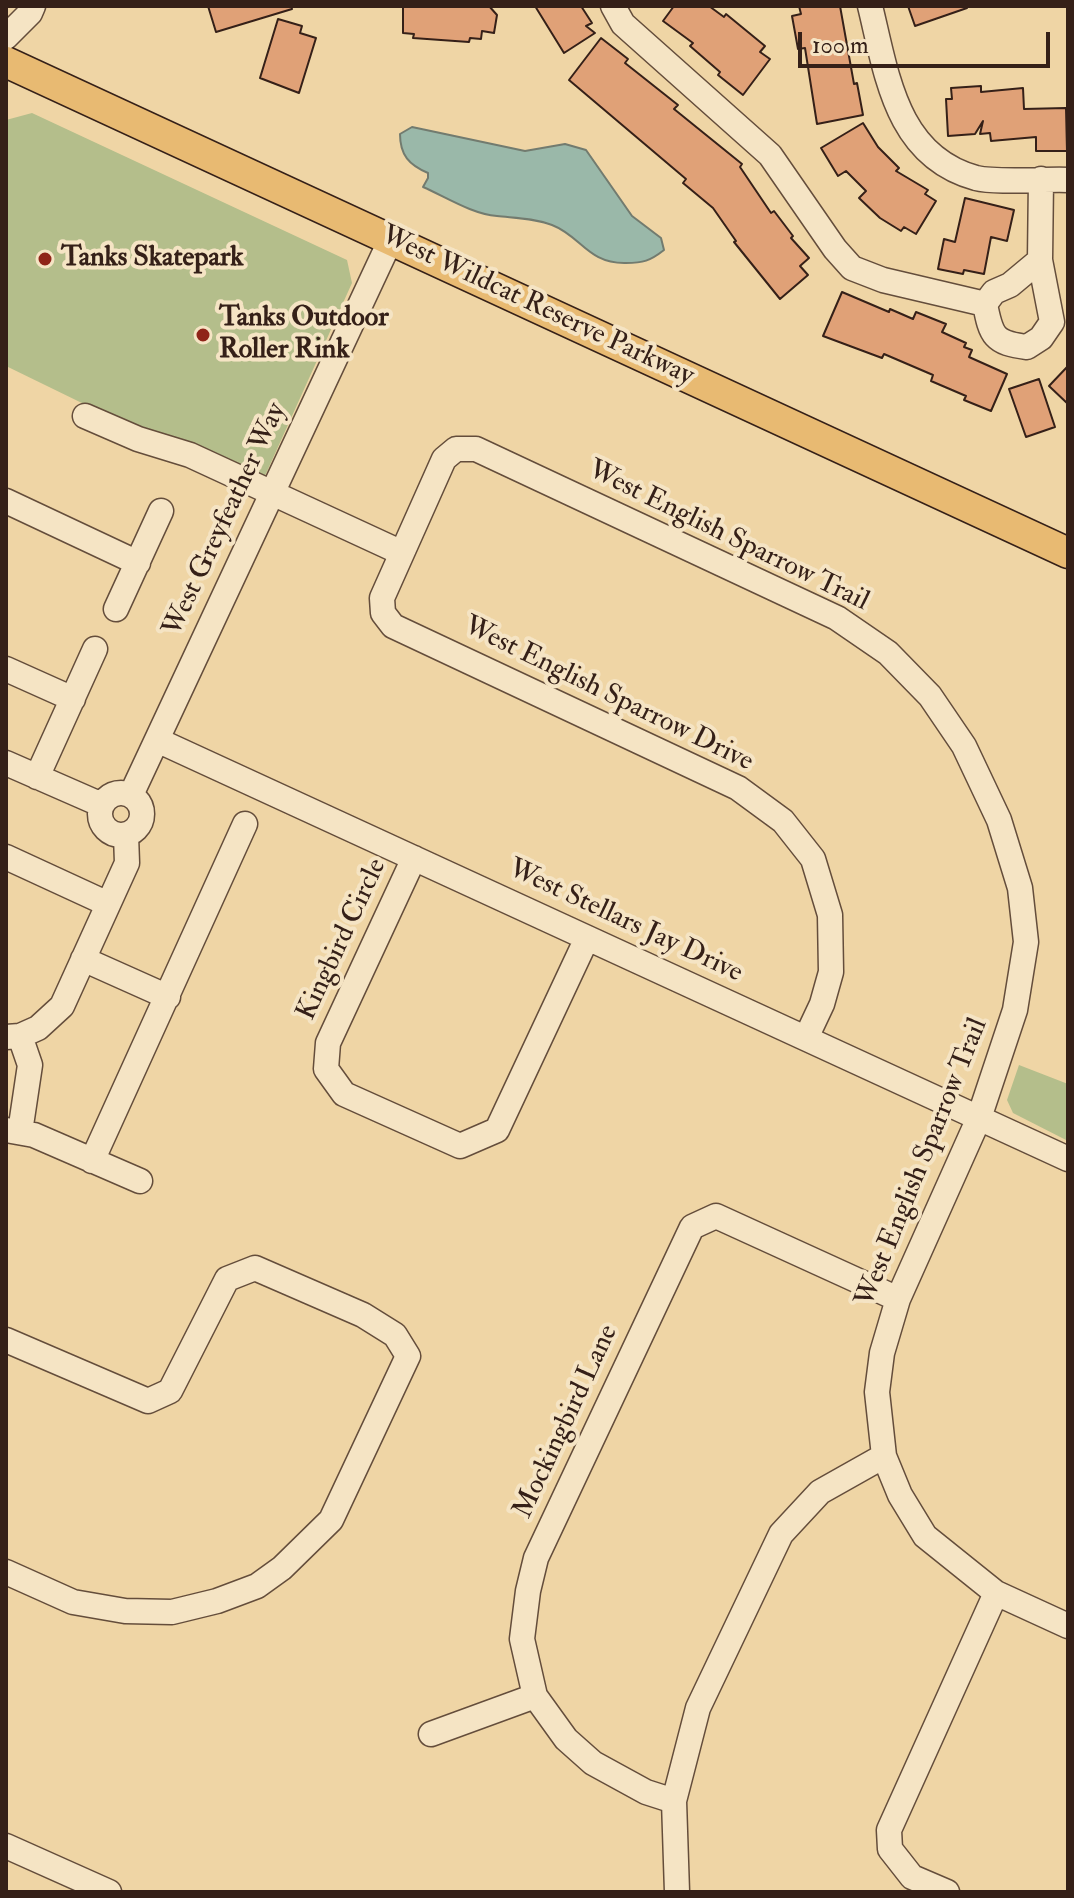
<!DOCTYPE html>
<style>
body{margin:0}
#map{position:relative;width:1074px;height:1898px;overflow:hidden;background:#efd5a5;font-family:"IM FELL Double Pica",serif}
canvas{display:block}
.frame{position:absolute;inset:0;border:8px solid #352018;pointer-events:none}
.scale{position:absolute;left:798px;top:32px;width:252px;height:36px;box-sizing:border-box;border:4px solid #352018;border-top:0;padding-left:10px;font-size:24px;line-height:28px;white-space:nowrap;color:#352018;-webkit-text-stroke:6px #f5e4c4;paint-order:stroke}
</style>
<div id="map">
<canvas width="1074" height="1898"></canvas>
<div class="frame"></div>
<div class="scale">100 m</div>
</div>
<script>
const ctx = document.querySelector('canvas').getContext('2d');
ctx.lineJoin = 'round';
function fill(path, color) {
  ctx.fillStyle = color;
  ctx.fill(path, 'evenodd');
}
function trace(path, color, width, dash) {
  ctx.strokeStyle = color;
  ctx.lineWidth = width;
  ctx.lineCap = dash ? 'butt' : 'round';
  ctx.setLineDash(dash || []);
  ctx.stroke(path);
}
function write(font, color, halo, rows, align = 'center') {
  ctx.font = font + ' "IM FELL Double Pica",serif';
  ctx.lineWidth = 8;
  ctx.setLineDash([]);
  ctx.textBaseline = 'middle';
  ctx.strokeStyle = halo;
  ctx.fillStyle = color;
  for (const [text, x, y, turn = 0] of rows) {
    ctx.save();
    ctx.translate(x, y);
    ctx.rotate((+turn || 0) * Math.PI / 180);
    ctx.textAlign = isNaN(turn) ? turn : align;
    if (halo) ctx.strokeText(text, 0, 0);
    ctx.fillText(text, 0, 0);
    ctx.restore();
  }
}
fill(new Path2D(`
 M32 113 347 260 352 283 264 478 127 425 6 366V120Z
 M1019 1065 1068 1084V1141L1013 1113 1007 1100Z`), '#b4be8b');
const water = new Path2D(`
 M412 127 525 151 565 144 586 150 632 216 661 238 664 250C650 261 643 263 626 263 588 264 581 236 552 225 534 218 515 218 497 216 472 214 446 197 423 187L428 178V173C409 165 400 155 400 134Z`);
fill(water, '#9ab8a9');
trace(water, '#727b6f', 2);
const building = new Path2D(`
 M208 6H291L292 9 216 32Z
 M403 6H489L497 15 494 33 482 31 481 39 470 38 469 42 413 38 414 34 403 33Z
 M535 6H581L592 23 586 26 595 33 564 53Z
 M674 6H709L724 17 726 14 765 46 760 52 770 59 743 95 718 75 720 72 690 46 693 43 663 21Z
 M799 6H840L854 84 857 83 863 115 817 124 805 48 798 49 792 16 801 14Z
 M908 6H966L967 8 915 26Z
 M278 19 302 26 300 33 316 38 299 93 260 78Z
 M601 38 628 59 625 63 678 105 674 109 742 164 740 167 771 213 774 211 793 236 791 238 809 258 800 266 808 275 780 299 734 242 736 241 713 208 683 183 686 179 569 80Z
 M981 86V92L1023 88 1024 109 1066 108 1067 151H1036V137L991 141 990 133 980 134 983 121 975 134 948 136 946 99H952L951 88Z
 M863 123 878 147 899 168 896 171 928 190 925 194 936 201 916 234 904 227 901 231 880 218 859 198 866 191 846 171 838 176 821 148Z
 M965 198 1014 210 1007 241 991 237 984 274 964 270 963 274 938 269 944 239 955 242Z
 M842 292 889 312 890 309 913 319 916 312 946 324 942 332 966 343 964 347 972 350 969 357 1007 374 991 411 964 400 966 396 931 381 933 375 884 354 882 358 823 336Z
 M1068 366V404L1049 386Z
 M1039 379 1055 427 1026 437 1009 389Z`);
fill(building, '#e0a177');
trace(building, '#352018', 2);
const minor = new Path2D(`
 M613 6 623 24 770 155 835 249 852 268 883 280 985 304
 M870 6C887 75 896 156 976 178 996 183 1045 179 1068 180
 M6 37 30 13 33 6
 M1040 260 1052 322 1041 338 1027 347C994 343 991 336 985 304L994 292 1010 285 1040 260 1041 179
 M85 416 138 439 190 455 400 552
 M6 501 138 563
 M116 609 161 511
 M6 669 73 699
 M157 740 1068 1159
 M6 763 102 805
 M37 777 95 649
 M100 814a21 21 0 1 1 42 0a21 21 0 1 1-42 0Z
 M131 795 391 239
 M6 857 108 904
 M414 858 328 1043 326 1069 344 1094 460 1146 497 1130 587 938
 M83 959 168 997
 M20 1036 30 1065 20 1132
 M6 1037 20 1036 38 1028 62 1006 127 863 126 835
 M806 1038 822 1004 831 972 830 915 813 859 783 821 738 788 393 626 383 613 382 598 444 459 456 449H476L837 618 888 653 930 696 964 746 999 820 1020 888 1026 942 1015 1010 979 1118 898 1299 882 1353 877 1392 884 1456 900 1495 925 1536 996 1593 1068 1626
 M6 1130 34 1135 140 1181
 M92 1161 245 824
 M6 1340 148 1401 170 1391 227 1279 255 1268 363 1315 395 1335 408 1356 331 1520 282 1568 257 1586 217 1601 172 1612 125 1611 73 1602 6 1572
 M431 1734 535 1696
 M674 1801 646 1792 593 1763 566 1739 535 1696 522 1639 528 1591 536 1558 692 1227 716 1216 898 1299
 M6 1846 109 1892
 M677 1892 674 1801 698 1708 781 1534 820 1492 884 1456
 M947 1892 912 1877 890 1849 889 1830 996 1593`);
const major = new Path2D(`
 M6 62 1068 553`);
trace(minor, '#644d3b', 27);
trace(major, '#352018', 33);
trace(minor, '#f5e4c4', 24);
trace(major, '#e8ba72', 30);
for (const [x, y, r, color] of [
 [45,259,8,"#8f2418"],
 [203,335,8,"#8f2418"]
]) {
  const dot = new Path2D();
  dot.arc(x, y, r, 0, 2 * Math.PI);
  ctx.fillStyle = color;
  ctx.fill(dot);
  trace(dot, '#f5e4c4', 3);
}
write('bold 28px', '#352018', '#f5e4c4', [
 ["Tanks Skatepark",61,259],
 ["Tanks Outdoor",219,319],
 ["Roller Rink",219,351]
], 'left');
write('28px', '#352018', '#f5e4c4', [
 ["West Wildcat Reserve Parkway",537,307,25],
 ["West Greyfeather Way",226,520,-65],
 ["West English Sparrow Trail",728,537,26],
 ["West English Sparrow Drive",608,695,26],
 ["West Stellars Jay Drive",625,922,25],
 ["Kingbird Circle",343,940,-65],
 ["West English Sparrow Trail",923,1163,-68],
 ["Mockingbird Lane",567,1422,-65]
]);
</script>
